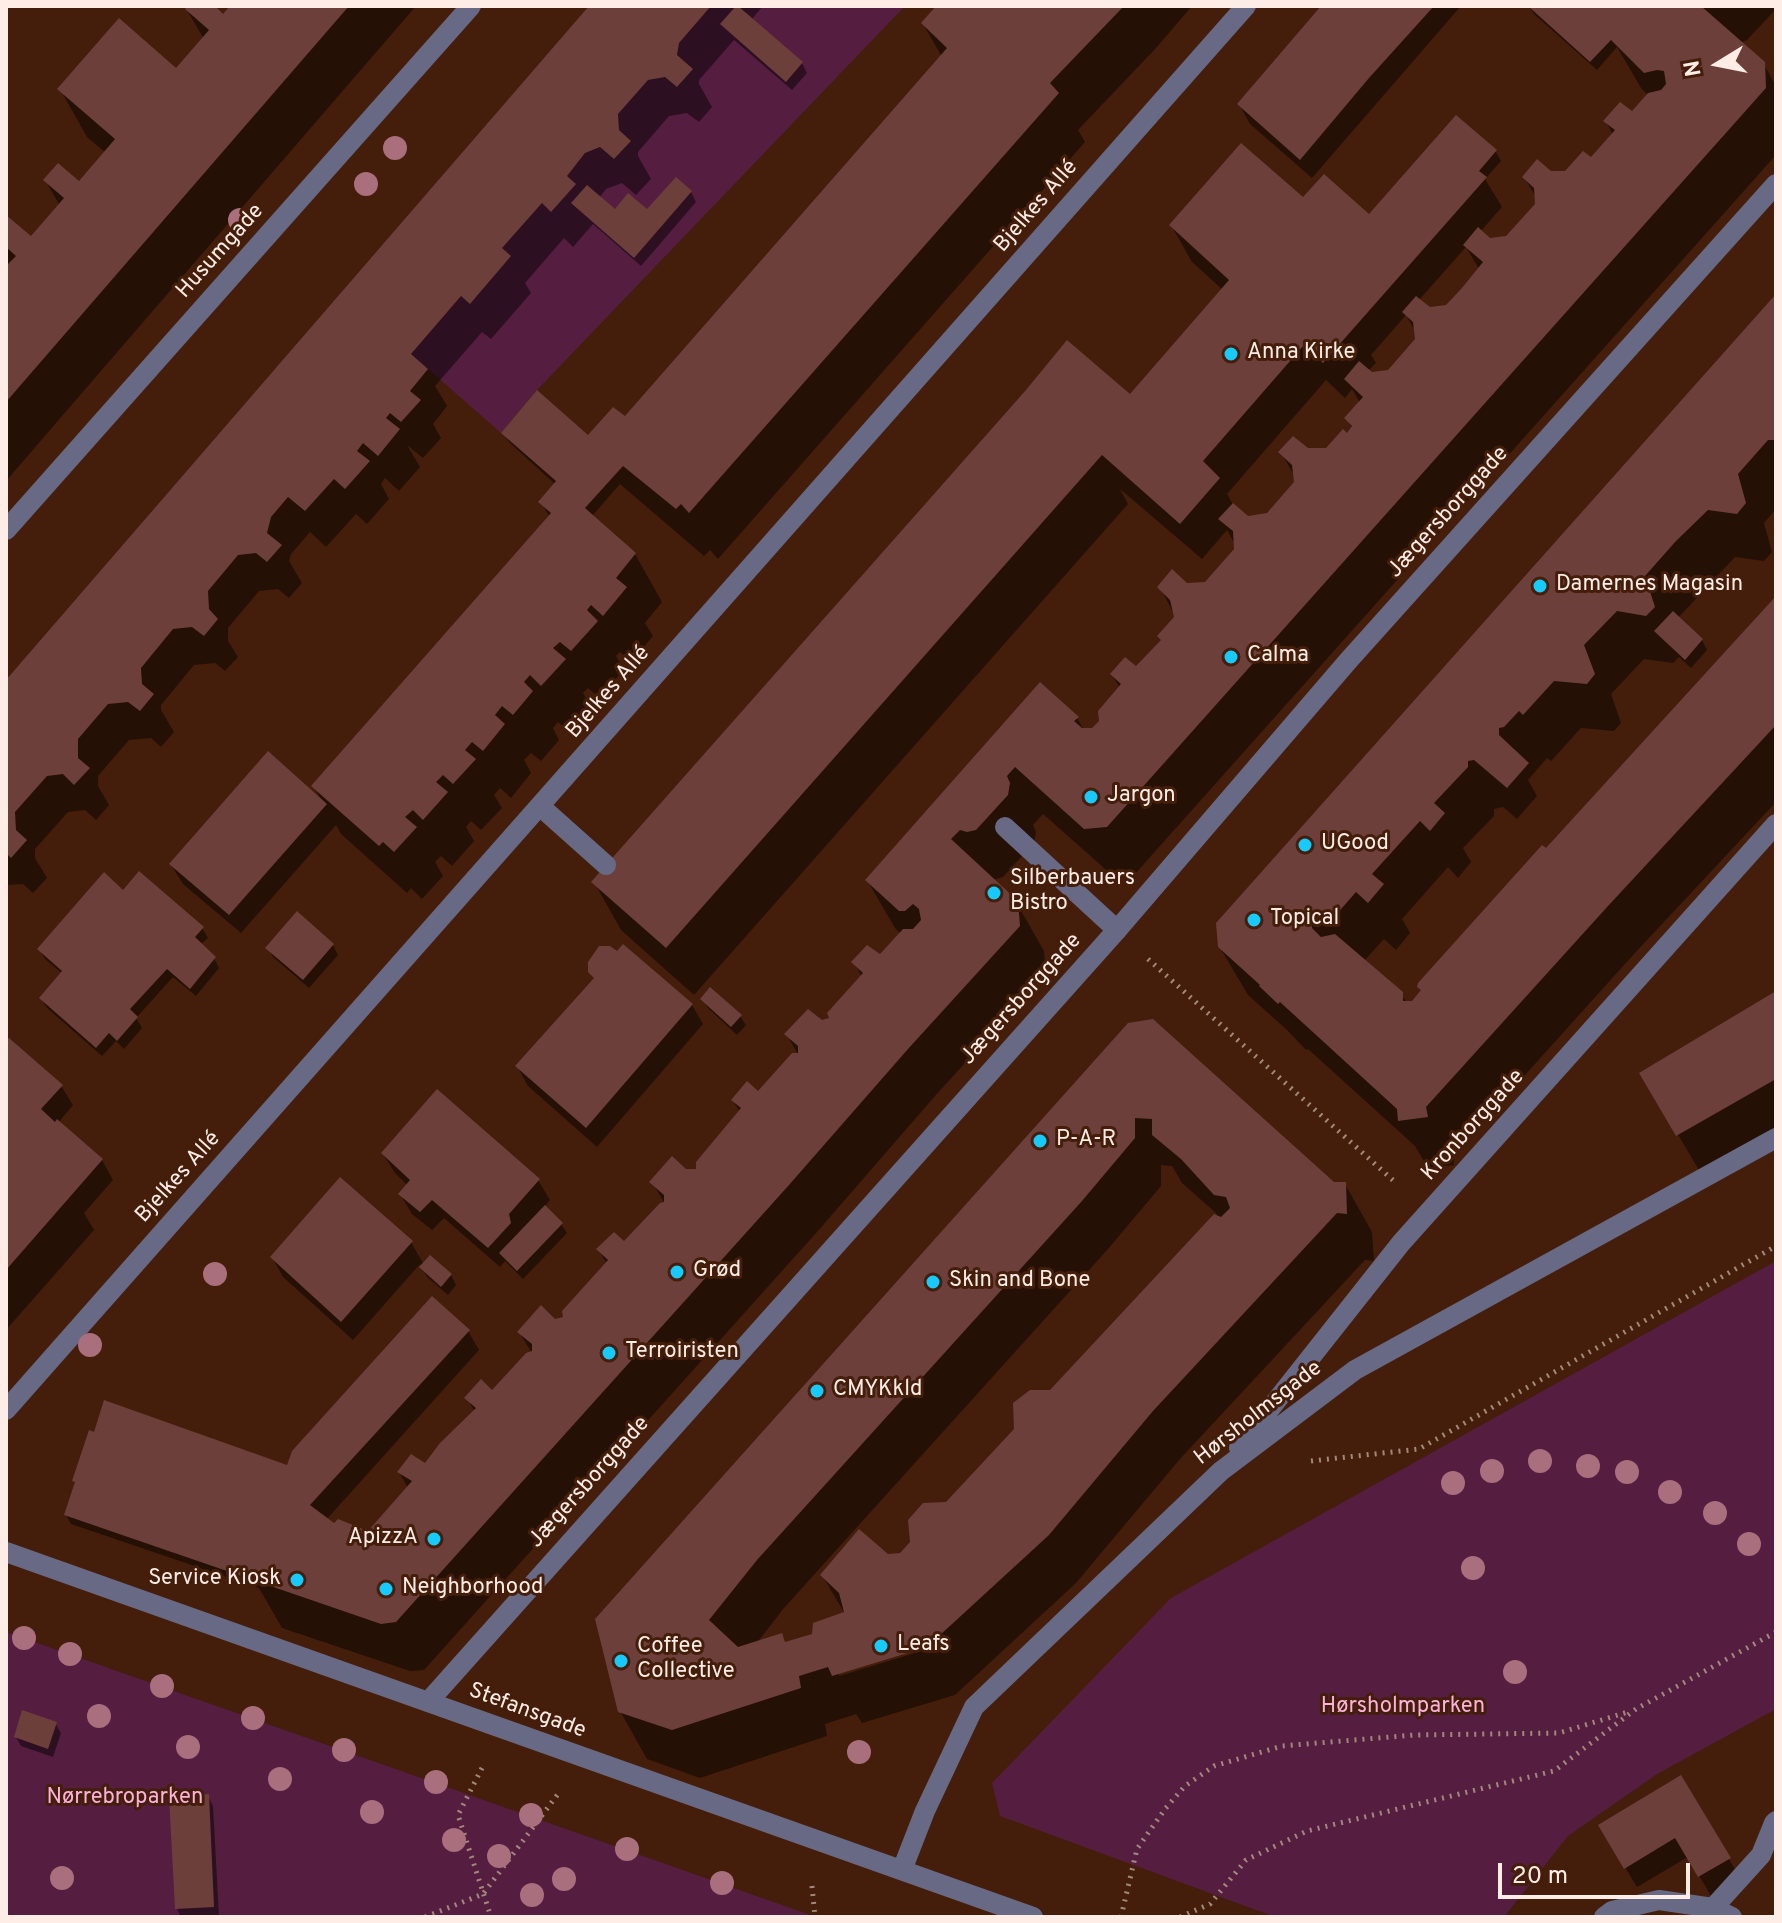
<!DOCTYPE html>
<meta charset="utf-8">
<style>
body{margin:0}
#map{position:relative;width:1782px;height:1923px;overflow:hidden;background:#441e0b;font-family:Overpass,sans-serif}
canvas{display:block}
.frame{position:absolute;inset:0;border:8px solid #fdede6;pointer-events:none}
.north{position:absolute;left:1678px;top:24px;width:80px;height:80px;-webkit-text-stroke:6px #441e0b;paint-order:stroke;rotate:260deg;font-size:22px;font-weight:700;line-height:32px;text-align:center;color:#fdede6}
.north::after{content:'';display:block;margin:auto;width:28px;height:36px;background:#fdede6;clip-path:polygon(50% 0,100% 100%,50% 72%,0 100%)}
.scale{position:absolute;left:1498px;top:1863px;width:192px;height:36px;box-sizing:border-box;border:4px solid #fdede6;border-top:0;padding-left:10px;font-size:24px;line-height:28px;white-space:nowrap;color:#fdede6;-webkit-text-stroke:6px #441e0b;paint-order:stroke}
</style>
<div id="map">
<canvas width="1782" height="1923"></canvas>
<div class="frame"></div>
<div class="north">N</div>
<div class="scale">20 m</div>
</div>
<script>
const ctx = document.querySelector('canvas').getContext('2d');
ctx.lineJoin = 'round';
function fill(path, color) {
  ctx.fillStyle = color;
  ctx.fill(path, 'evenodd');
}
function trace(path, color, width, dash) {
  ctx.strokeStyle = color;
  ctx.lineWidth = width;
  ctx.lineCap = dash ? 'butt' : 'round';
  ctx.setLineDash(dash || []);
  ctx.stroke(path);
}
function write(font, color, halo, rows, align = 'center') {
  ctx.font = font + ' Overpass,sans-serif';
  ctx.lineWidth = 6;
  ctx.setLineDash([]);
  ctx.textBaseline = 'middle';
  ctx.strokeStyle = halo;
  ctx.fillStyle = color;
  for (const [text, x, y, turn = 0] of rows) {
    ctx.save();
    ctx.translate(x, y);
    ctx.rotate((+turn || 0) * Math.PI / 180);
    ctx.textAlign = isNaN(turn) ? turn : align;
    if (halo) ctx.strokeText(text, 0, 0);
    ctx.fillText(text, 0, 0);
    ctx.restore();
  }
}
fill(new Path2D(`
 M711 6H905L537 390 501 433 411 354 461 296 470 304 511 256 502 248 542 203 575 183 567 176 585 153 600 147 614 159 631 141 619 130 618 114 648 80 665 77 678 87 692 69 677 55 679 43Z
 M1776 1261V1709L1657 1774 1568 1836 1504 1917H1275L1000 1816 992 1783 1171 1598Z
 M6 1632 816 1917H6Z`), '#551d40');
fill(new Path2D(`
 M190 6H212L224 16 233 6H416L6 481V217L31 239 60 206 45 180 79 184 106 153 87 137 60 89 177 71 204 39 187 10Z
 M591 6H763L751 20 802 63 807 73 792 90 734 40 699 80V84L712 107 699 122 687 113 669 116 638 152V156L651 179 636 195 622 183 606 189 599 198 615 212H647L691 192 696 202 641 266 593 224 573 247 564 238 525 283 531 293 491 339 482 332 435 386 447 406 433 424 441 438 423 458 407 445 420 467 399 491 385 478 381 484 389 499 367 524 356 514 326 547 310 532 291 554 289 561 302 583 289 598 278 589 259 591 228 628V641L238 657 225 671 215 663 194 665 161 705V710L174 732 161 747 151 738 129 740 98 776V786L109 805 96 820 85 810 68 812 35 849V858L47 878 33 893 23 884 6 885V683Z
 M938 6H1192L1156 48 1078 130 1085 142 718 559 710 550 704 556 620 484 592 516 635 554 662 602 645 623 653 636 631 662 620 652 616 656 624 670 599 698 588 688 583 693 592 708 569 732 558 722 553 728 559 740 541 761 531 753 524 760 531 773 511 798 500 788 494 795 502 808 481 830 471 821 466 827 474 841 452 866 441 856 435 862 443 876 422 899 411 888 407 893 341 834 336 825 241 933 183 884 171 865 322 801 313 786 550 518 541 502 556 485 509 442 503 433 595 443 626 419 942 57 923 24Z
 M1324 6H1461L1312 178 1250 124 1239 104Z
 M1529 6H1776V9L1747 40 1740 43 1763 63 1776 86V155L1135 874 1113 876 1043 814 1033 825 1036 832 1034 843 1003 877 993 880 1016 902 1044 951 1046 974 935 1096 817 1232 424 1670 410 1671 282 1628 259 1588 71 1524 66 1515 76 1485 74 1481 288 1468 468 1331 479 1350 326 1520 334 1526 369 1533 408 1488 399 1472 425 1466 475 1412 467 1398 492 1392 532 1353 519 1332 566 1319 607 1264 598 1249 624 1244 665 1204 652 1182 686 1171 698 1170 740 1112 733 1101 759 1093 799 1056 787 1035 832 1019 862 977 854 962 881 957 901 934 895 928 867 880 1077 718 1084 730H1093L1101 721 1120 688 1112 675 1137 669 1162 641 1176 618 1160 587 1206 584 1236 550V546L1227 530 1202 559 1120 489 1128 504 694 995 621 930 594 882 1130 396 1223 290 1192 262 1171 225 1310 208 1369 217 1456 118 1496 152 1501 161 1485 179 1502 207 1480 232 1489 241 1507 238 1537 205V199L1524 177 1550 173H1566L1591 160 1613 135 1606 121 1632 114 1648 95 1641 88 1617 47 1597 70 1534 14ZM1466 247 1479 269 1447 307 1430 309 1419 300ZM1406 315 1417 334V340L1389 372 1371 374 1368 371 1376 363 1371 355ZM1326 380 1345 398 1352 389 1360 403 1347 419 1353 429 1347 436 1326 450 1281 452 1296 479 1297 483 1268 514 1248 518 1234 506 1227 494Z
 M1776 297V509L1764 523 1772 552 1764 561 1735 557 1678 618 1702 640 1707 650 1691 668 1679 657 1673 663 1644 659 1611 694 1621 723 1614 731 1581 728 1551 761 1547 758 1528 780 1537 796 1517 819 1503 807 1494 809V816L1463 848 1471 862 1458 878 1448 867 1402 919 1410 933 1396 950 1384 939 1364 961 1401 994 1407 1003H1413L1546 851 1776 599V802L1634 954 1453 1155 1454 1165 1428 1168 1415 1146 1308 1049 1306 1050 1287 1030 1248 995 1219 946Z
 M123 892 202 928 208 938 200 945 214 958 219 968 196 996 173 977 136 1018 142 1028 124 1049 116 1041 102 1056 47 1008 41 999 63 974 45 959 39 949Z
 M333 945 338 955 309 988 273 957 268 948Z
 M595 980 692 1005 703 1024 597 1147 528 1086 517 1066Z
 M1776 994V1142L1706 1182 1642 1074Z
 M702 999 740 1016 746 1025 737 1035 708 1008Z
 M1129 1025 1333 1184H1345L1372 1232 1374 1261 1365 1260 1180 1459 1076 1583 955 1695 862 1723 856 1714 825 1724 827 1736 700 1778 647 1759 620 1711ZM1161 1165 1172 1166 1182 1183 1217 1214 901 1554 887 1556 822 1575 845 1614 814 1636 786 1644 781 1635 756 1644 784 1608 1108 1249 1161 1186ZM936 1642 938 1646 839 1676V1672Z
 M6 1044 61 1086 73 1105 58 1123 102 1160 113 1180 84 1213 94 1230 6 1330Z
 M383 1154 538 1180 550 1200 544 1207 561 1224 567 1233 523 1279 505 1261 500 1267 444 1218 432 1230 412 1214 400 1194 408 1186 395 1173Z
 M411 1242 424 1265 451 1275 456 1285 448 1295 427 1277 420 1264 353 1340 283 1277 272 1257Z
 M55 1723 61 1733 53 1757 21 1746 16 1737Z
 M1681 1778 1740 1878 1711 1896 1688 1857 1637 1887 1600 1826Z
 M208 1796 213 1806 219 1916 181 1917 177 1909Z`), '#0007');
fill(new Path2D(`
 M188 6H215L223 14 230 6H349L6 402V266L16 256 6 247V215L31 236 64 198 43 180 58 163 79 181 115 139 57 89 119 18 176 68 209 30 185 9Z
 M589 6H711L679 43 677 55 693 69 677 87 665 77 648 80 618 114 619 130 631 141 614 159 600 147 585 153 567 176 576 184 551 212 542 203 502 248 511 256 470 304 461 296 411 354 428 369 410 391 421 400 401 422 390 413 386 418 400 429 378 456 363 443 357 451 370 461 345 489 334 479 305 511 288 497 271 517 267 533 282 545 267 562 256 553 238 555 208 591 209 609 218 619 204 636 192 627 173 629 141 668 142 684 154 694 140 711 128 702 108 704 78 739V758L90 768 74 785 63 774 47 776 15 812 16 830 27 840 11 858 6 853V680Z
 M736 6H738L803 62 786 82 720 24Z
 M936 6H1124L1050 83 1059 93 689 513 681 504 676 509 623 466 585 508 636 553 616 578 627 587 603 616 591 605 587 610 598 621 571 651 560 642 553 648 566 659 541 686 530 675 524 682 533 691 513 715 502 706 495 715 505 724 483 751 472 742 465 750 476 759 453 784 443 775 436 782 448 792 423 820 413 810 405 817 417 827 394 852 383 842 379 846 311 786 551 513 538 502 556 481 501 433 537 390 588 435 613 407 625 416 947 48 921 23Z
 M1321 6H1434L1369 78 1300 160 1237 104Z
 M1528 6H1701L1765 62 1766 88 1107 827 1084 829 1015 767 1007 776 1010 783 1008 795 976 830 967 832 960 830 951 839 1018 901 1020 926 908 1049 789 1185 396 1622 381 1624 64 1515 75 1482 72 1481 89 1430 94 1432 104 1400 287 1465 292 1451 432 1296 470 1330 310 1505 334 1523 338 1519 368 1531 412 1481 397 1472 411 1454 425 1463 440 1443 476 1408 464 1398 481 1379 492 1390 526 1353 532 1351V1344L517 1332 541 1305 555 1319 563 1317 562 1311 608 1260 596 1249 614 1232 624 1241 660 1203 664 1202V1195L649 1182 672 1156 686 1169H696V1162L741 1108 731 1100 747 1081 758 1091 792 1053H798V1046L784 1034 808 1009 822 1020 829 1018 827 1013 863 973 851 962 867 945 880 954 903 929H913L921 920 919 909 913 904 905 911H899L865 880 1040 682 1079 717 1074 721 1082 728H1092L1099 721 1098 711 1121 684 1110 674 1125 657 1136 666 1161 640 1157 636 1174 617 1170 600 1157 587 1172 569 1187 583 1205 582 1234 549 1233 531 1218 519 1233 503 1248 516 1267 513 1294 482 1292 465 1278 452 1293 436 1308 448H1326L1343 429 1347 433 1352 426 1344 418 1363 397 1344 379 1359 361 1372 372 1388 370 1415 339 1413 322 1402 312 1416 296 1430 307 1446 305 1462 288 1483 262 1463 245 1478 227 1490 238 1506 236 1535 204 1534 188 1522 177 1537 159 1551 171H1565L1583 151 1591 157 1615 130 1603 121 1620 102 1632 111 1648 93 1661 90 1666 84 1664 71 1657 70 1644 73 1611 40 1590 62Z
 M1456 115 1497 150 1479 171 1487 177 1323 363 1304 345 1203 461 1220 478 1180 524 1102 455 666 948 591 882 1026 390 1067 340 1130 394 1229 280 1169 225 1241 143 1303 197 1324 174 1369 214Z
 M676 177 692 191 634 258 571 203 587 185 615 209 628 193 647 209Z
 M1776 294V440H1768L1738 474 1746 503 1737 514 1708 510 1676 541 1645 576 1655 607 1646 616 1617 611 1584 645 1595 674 1587 684 1554 681 1523 715 1519 711 1504 727 1499 728V735L1529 763 1507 788 1474 760 1468 761V767L1434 803 1445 813 1430 831 1420 821 1372 874 1384 884 1368 903 1356 892 1335 916 1311 918 1312 928 1321 937 1335 934 1403 992V1001H1412L1421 990 1417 987 1418 983 1542 845 1546 848 1776 596V725L1608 906 1426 1107 1428 1117 1398 1121 1397 1109 1280 1002 1278 1004 1259 986 1260 985 1218 947 1216 923Z
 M1673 611 1703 639 1685 660 1654 631Z
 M268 751 327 804 229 915 169 864Z
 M139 871 204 927 195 937 216 957 190 989 167 969 130 1009 138 1017 117 1041 109 1033 96 1048 39 998 62 971 37 949 104 872 123 890Z
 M297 911 334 944 303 980 265 948Z
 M623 944 693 1004 586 1128 515 1066 594 978 588 972V962L599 946H610L617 951Z
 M710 987 742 1015 731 1027 700 999Z
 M1776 991V1079L1676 1136 1639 1073Z
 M1153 1019 1334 1182H1346L1347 1214 1337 1213 1153 1411 1049 1535 927 1647 832 1676 828 1667 799 1676 801 1688 672 1730 618 1712 595 1619 1128 1023ZM1135 1118 1152 1119V1135L1181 1159 1214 1195 1226 1197 1230 1208 1221 1217 1214 1214 1050 1390H1030L1013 1403 1014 1429 946 1502 923 1503 908 1520 910 1542 900 1553 888 1554 859 1529 820 1575 839 1593 844 1612 813 1623 812 1634 785 1642 782 1633 738 1647 709 1620 757 1560 1082 1201 1135 1138Z
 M9 1038 63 1085 41 1109 55 1122 57 1119 103 1159 6 1270V1041Z
 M437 1089 540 1179 509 1214 511 1223 488 1248 432 1200 420 1212 398 1194 410 1180 381 1153Z
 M340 1177 413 1241 341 1322 270 1257Z
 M545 1205 563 1223 517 1271 499 1253Z
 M430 1255 452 1274 441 1287 419 1267Z
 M22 1710 57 1722 48 1749 14 1737Z
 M1681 1775 1731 1858 1698 1877 1675 1838 1624 1869 1598 1825Z
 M209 1794 214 1907 175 1909 169 1796Z`), '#6d3f3b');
trace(new Path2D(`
 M1148 959 1396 1183
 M1311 1461 1419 1449 1776 1246
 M482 1768 458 1815 491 1917
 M812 1886 815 1917
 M425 1917 483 1894 558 1794
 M1121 1917 1137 1849 1165 1809 1185 1786 1214 1766 1282 1746 1414 1735 1559 1733 1631 1711
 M1180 1917 1210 1904 1246 1860 1307 1831 1554 1771 1636 1709 1776 1632`), '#a2887b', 5, [2, 6]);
trace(new Path2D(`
 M541 807 606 865
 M1005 827 1117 930
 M1713 1908 1761 1855 1774 1823 1776 1821
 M1604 1917 1612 1911 1659 1900 1713 1908 1732 1917`), '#686984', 20);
trace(new Path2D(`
 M6 530 471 6
 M6 1410 1246 6
 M1239 1448 1401 1243 1776 824
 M6 1552 1033 1917
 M428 1702 1117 930 1348 661 1776 184
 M902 1870 925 1811 974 1707 1221 1471 1355 1370 1776 1138`), '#686984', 20);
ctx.fillStyle = '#a96f7d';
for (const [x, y] of [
 [395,148],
 [366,184],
 [240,220],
 [215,1274],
 [90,1345],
 [1540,1461],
 [1588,1466],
 [1492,1471],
 [1627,1472],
 [1453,1483],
 [1670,1492],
 [1715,1513],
 [1749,1544],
 [1473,1568],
 [24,1638],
 [70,1654],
 [1515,1672],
 [162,1686],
 [99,1716],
 [253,1718],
 [188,1747],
 [344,1750],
 [859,1752],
 [280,1779],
 [436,1782],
 [372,1812],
 [531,1815],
 [454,1840],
 [627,1849],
 [499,1856],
 [62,1878],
 [564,1879],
 [722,1883],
 [532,1895]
]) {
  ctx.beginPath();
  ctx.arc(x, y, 12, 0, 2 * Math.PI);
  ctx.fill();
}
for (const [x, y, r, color] of [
 [1231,354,8,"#18cafc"],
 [1540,586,8,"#18cafc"],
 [1231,657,8,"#18cafc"],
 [1091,797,8,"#18cafc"],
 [1305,845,8,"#18cafc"],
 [994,893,8,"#18cafc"],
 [1254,920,8,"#18cafc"],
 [1040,1141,8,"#18cafc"],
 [677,1272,8,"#18cafc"],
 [933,1282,8,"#18cafc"],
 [609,1353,8,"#18cafc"],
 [817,1391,8,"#18cafc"],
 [434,1539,8,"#18cafc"],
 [297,1580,8,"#18cafc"],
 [386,1589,8,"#18cafc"],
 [881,1646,8,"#18cafc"],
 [621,1661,8,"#18cafc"]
]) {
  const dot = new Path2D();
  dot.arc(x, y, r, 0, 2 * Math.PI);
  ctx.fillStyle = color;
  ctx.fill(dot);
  trace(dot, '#441e0b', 3);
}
write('22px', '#fdede6', '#441e0b', [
 ["Bjelkes Allé",1037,207,-49],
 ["Husumgade",221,252,-48],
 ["Jægersborggade",1449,513,-48],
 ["Bjelkes Allé",609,693,-49],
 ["Jægersborggade",1022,1000,-48],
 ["Kronborggade",1474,1126,-48],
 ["Bjelkes Allé",179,1178,-48],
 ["Hørsholmsgade",1259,1414,-38],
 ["Jægersborggade",590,1483,-48],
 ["Stefansgade",527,1712,20]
]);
write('22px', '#fdede6', '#441e0b', [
 ["Anna Kirke",1247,354],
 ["Damernes Magasin",1556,586],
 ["Calma",1247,657],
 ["Jargon",1107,797],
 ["UGood",1321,845],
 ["Silberbauers",1010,880],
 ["Bistro",1010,905],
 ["Topical",1270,920],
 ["P-A-R",1056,1141],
 ["Grød",693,1272],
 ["Skin and Bone",949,1282],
 ["Terroiristen",625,1353],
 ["CMYKkld",833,1391],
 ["ApizzA",418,1539,"right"],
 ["Service Kiosk",281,1580,"right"],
 ["Neighborhood",402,1589],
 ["Leafs",897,1646],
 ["Coffee",637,1648],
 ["Collective",637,1673]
], 'left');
write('22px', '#fbb1db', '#441e0b', [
 ["Hørsholmparken",1403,1708],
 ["Nørrebroparken",125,1799]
]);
</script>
